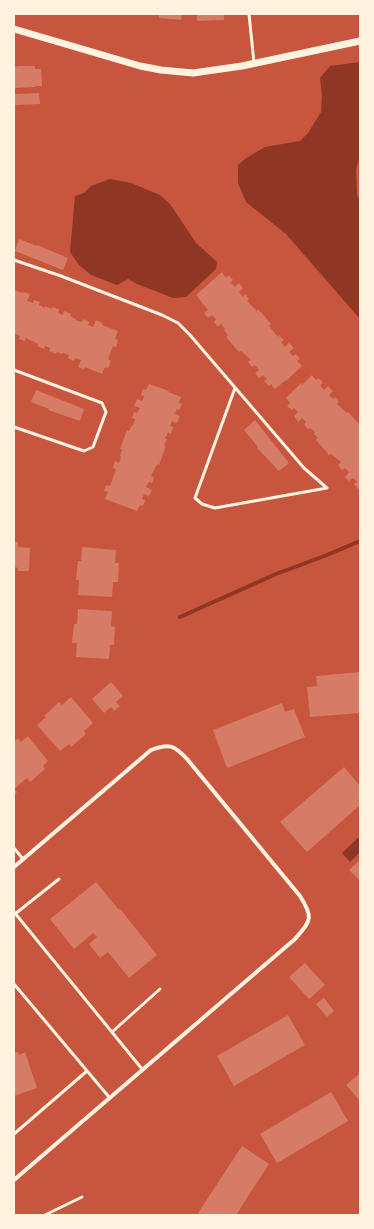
<!DOCTYPE html>
<style>
body{margin:0}
#map{position:relative;width:374px;height:1229px;overflow:hidden;background:#c8553d;font-family:Signika,sans-serif}
canvas{display:block}
.frame{position:absolute;inset:0;border:15px solid #fff3e0;pointer-events:none}
</style>
<div id="map">
<canvas width="374" height="1229"></canvas>
<div class="frame"></div>
</div>
<script>
const ctx = document.querySelector('canvas').getContext('2d');
ctx.lineJoin = 'round';
function fill(path, color) {
  ctx.fillStyle = color;
  ctx.fill(path, 'evenodd');
}
function trace(path, color, width, dash) {
  ctx.strokeStyle = color;
  ctx.lineWidth = width;
  ctx.lineCap = dash ? 'butt' : 'round';
  ctx.setLineDash(dash || []);
  ctx.stroke(path);
}
fill(new Path2D(`
 M360 62V155L356 170 357 195 360 201V319L286 234 246 202 238 183V165L245 159 265 147 300 141 308 133 321 112 322 96 320 78 330 66Z
 M110 179 131 183 160 195 170 204 196 243 217 262 216 269 186 297 173 298 137 284 128 279 117 285 91 275 79 265 70 252 75 196 84 193 91 186Z
 M359 837 360 838V852L350 862 342 853Z`), '#8f3625');
trace(new Path2D(`
 M360 14V15
 M180 617 276 574 327 555 360 541`), '#8f3625', 4);
fill(new Path2D(`
 M159 14H182L181 20 159 18Z
 M197 14H224V20L197 21Z
 M19 66H35V69H41L42 86H35V87L14 88V67Z
 M39 93 40 104 15 105V94Z
 M19 239 37 246V245L68 258 63 270 15 251Z
 M222 272 226 278 229 275 233 280 231 283 235 287 239 283 243 288 239 292 243 297 245 294 249 299 247 301 257 311 258 309 271 324 269 326 278 337 279 335 284 340 281 342 285 347 289 343 294 348 289 352 293 356 296 354 300 359 297 361 302 366 286 381V380L275 389 271 384 269 386 264 381 267 379 263 375 259 378 255 373 259 370 255 365 252 367 248 362 251 360 241 351 239 352 226 337 228 335 224 330 225 329 221 324 218 327 214 322 216 319 212 315 208 318 204 313 208 310 196 295Z
 M14 290 23 293 24 292 30 294 27 301 33 303 34 300 40 302 39 305 45 308V306L52 309V307L59 309 58 313 63 315 64 311 71 314 70 316 76 319 75 320 82 322 83 319 89 322 88 325 93 327 96 320 102 323V325L118 331 115 339 118 340 116 347 113 346 108 359 111 361 108 368 105 367 102 374 85 367 84 369 78 367 81 360 75 358 74 361 68 358 69 355 63 353 62 354 57 352 56 354 49 351 50 348 45 346 44 349 37 346 38 344 26 338 25 341 19 339 20 336 14 333Z
 M312 375 316 380 319 378 323 383 320 385 324 390 328 386 333 391 329 395 333 399 335 397 339 402 337 404 347 413 348 412 360 425 359 429 360 430V487L358 489 354 484 357 482 353 478 349 481 345 477 349 472 345 468 342 470 338 465 341 462 331 454 329 455 316 440 318 438 314 434 315 432 310 428 308 429 304 425 306 422 302 418 298 422 294 416 298 412 294 408 292 410 287 406 290 403 286 398 301 383 302 385Z
 M149 384 169 391 168 392 181 397 179 403 182 404 179 410 177 409 175 414 180 416 177 423 172 421 170 426 173 427 171 434 168 432 165 439H167L164 445 166 446 159 465 157 464 151 476 154 477 152 483 149 482 146 487 152 490 149 496 144 494 142 499 145 500 143 506 140 505 137 511 105 499 108 492 104 491 106 485 110 486 116 469 113 468 115 461 119 463 121 457 120 456 122 450 120 449 127 430 129 431 132 425 133 426 135 419 132 418 134 412 137 413 140 408 134 406 137 399 142 401 144 396 141 395 143 389 146 390Z
 M36 390 84 409 80 421 48 410 49 409 31 402Z
 M255 420 289 463 279 471 257 448 258 447 244 430Z
 M14 542H18V547L30 548 29 571H18V568L14 567Z
 M82 547 116 550 115 563H119L118 582H113L112 597 78 595 79 580H76L78 561H81Z
 M78 609 112 611 111 626 115 627 114 645H110L109 659 76 657 77 643H72L74 624H77Z
 M360 672V713L310 717 307 687 317 686 316 676Z
 M111 682 123 696 116 702 120 706 114 711 111 707 104 713 92 699Z
 M71 697 93 723 84 731 86 734 71 747 69 744 60 751 37 725 46 717 44 716 59 702 62 705Z
 M282 703 285 712 294 709 305 737 227 768 213 730Z
 M28 736 48 761 43 766 45 769 30 782 27 778 14 789 17 792 14 795V742L18 738 21 742Z
 M344 767 360 786V805L307 852 280 822Z
 M360 860V881L349 870Z
 M96 882 119 910 120 909 157 955 129 978 108 952 100 958 89 944 97 937 93 933 74 949 50 919Z
 M305 963 325 985 309 999 289 977Z
 M324 998 334 1011 327 1017 316 1004Z
 M288 1015 305 1045 234 1086 217 1056Z
 M18 1052 19 1055 25 1052 37 1088 14 1096V1053Z
 M360 1073V1101L346 1085Z
 M331 1092 348 1121 277 1163 260 1134Z
 M242 1146 269 1164 236 1215H201L198 1213Z`), '#d67c66');
trace(new Path2D(`
 M249 14 254 63
 M14 260 61 276 162 315 178 323 190 335 304 468 327 488 215 508 202 504 195 498 235 388
 M14 370 102 403 106 412 93 447 84 451 14 427
 M14 848 23 859
 M14 912 142 1069
 M15 914 59 879
 M14 984 109 1097
 M112 1032 160 989
 M14 1134 87 1071
 M45 1215 82 1197`), '#fff3e0', 3);
trace(new Path2D(`
 M14 867 151 750C169 743 174 745 187 759L300 896C314 918 311 920 295 939L14 1180`), '#fff3e0', 4);
trace(new Path2D(`
 M14 29 140 66 161 70 193 73 242 66 360 41`), '#fff3e0', 7);
</script>
